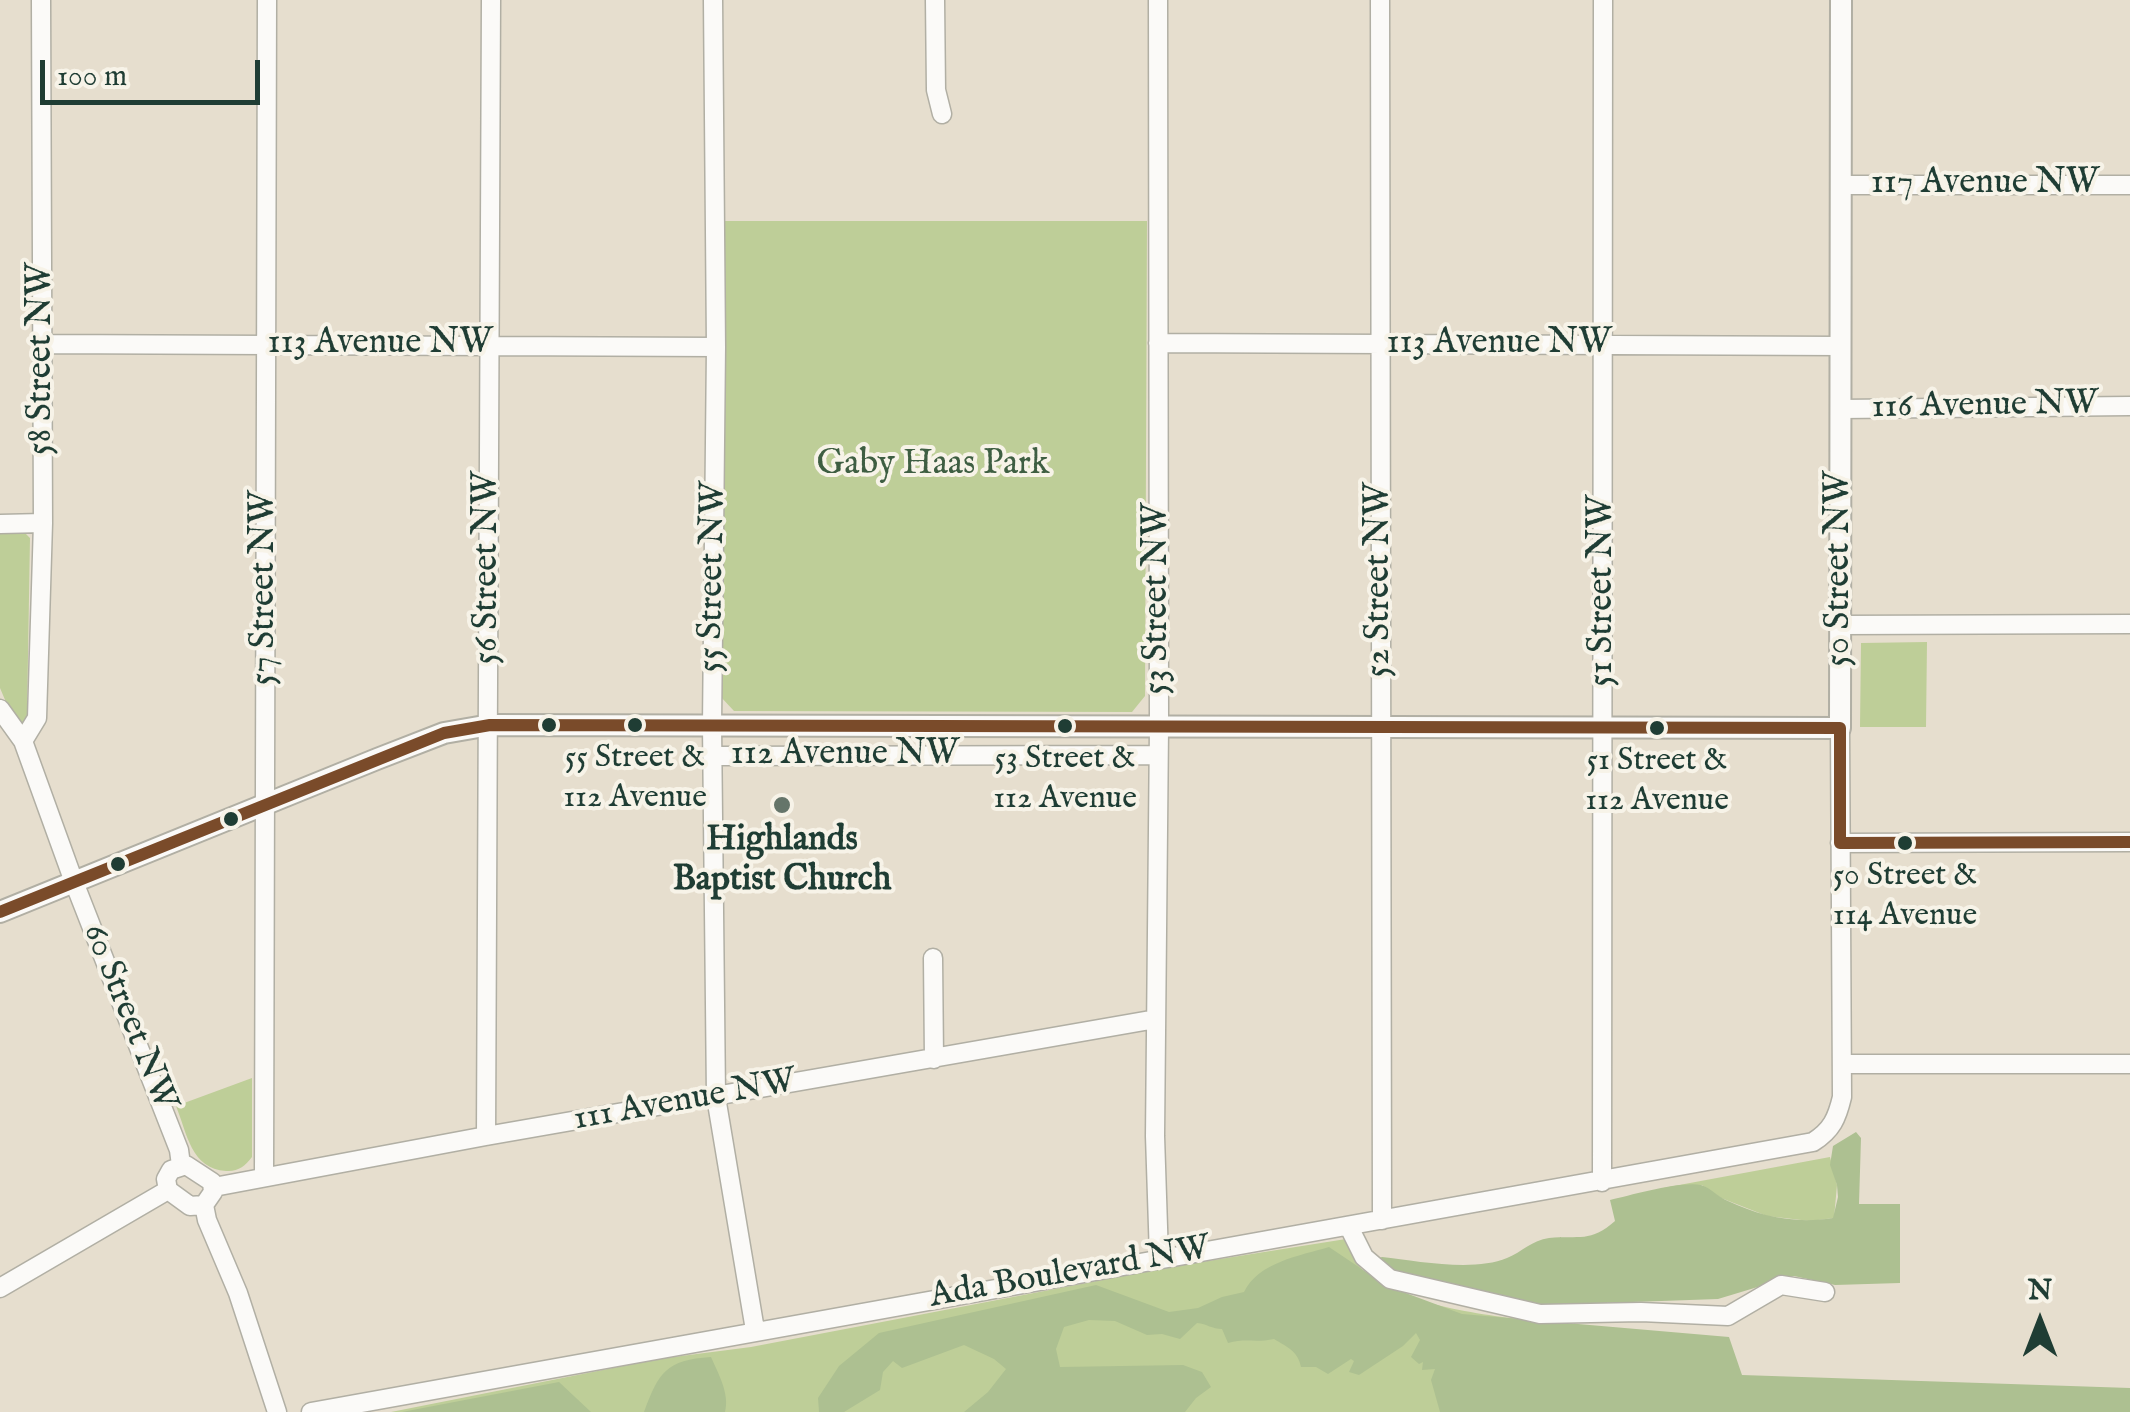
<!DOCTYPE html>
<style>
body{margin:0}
#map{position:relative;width:2130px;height:1412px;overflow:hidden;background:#e6dece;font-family:"IM FELL English",serif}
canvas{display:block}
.north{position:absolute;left:1990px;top:1272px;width:100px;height:100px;-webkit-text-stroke:8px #f7f3e8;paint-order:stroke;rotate:0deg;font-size:28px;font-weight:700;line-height:40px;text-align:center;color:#1f3d34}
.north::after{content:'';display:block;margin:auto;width:35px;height:45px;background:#1f3d34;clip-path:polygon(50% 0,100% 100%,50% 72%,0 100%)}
.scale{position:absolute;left:40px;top:60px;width:220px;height:45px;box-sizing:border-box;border:5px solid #1f3d34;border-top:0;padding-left:12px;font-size:30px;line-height:35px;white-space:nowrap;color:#1f3d34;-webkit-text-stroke:8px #f7f3e8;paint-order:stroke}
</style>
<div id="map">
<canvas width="2130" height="1412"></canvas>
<div class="north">N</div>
<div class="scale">100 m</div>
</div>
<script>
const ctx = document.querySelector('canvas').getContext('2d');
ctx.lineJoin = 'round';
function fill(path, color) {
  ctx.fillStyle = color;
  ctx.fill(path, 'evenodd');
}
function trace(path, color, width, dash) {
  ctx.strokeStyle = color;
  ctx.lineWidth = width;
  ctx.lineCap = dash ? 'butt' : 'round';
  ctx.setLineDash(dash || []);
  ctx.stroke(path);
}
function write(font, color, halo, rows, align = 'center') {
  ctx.font = font + ' "IM FELL English",serif';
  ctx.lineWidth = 8;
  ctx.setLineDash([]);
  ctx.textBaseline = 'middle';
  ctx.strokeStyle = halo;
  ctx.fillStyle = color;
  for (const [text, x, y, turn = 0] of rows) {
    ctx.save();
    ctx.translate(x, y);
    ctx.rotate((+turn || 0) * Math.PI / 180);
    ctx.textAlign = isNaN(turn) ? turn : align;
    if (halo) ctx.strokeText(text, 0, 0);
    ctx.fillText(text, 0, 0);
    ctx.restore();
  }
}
fill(new Path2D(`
 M722 221H1147L1145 696 1132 712 734 711 720 696Z
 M0 532H24L30 538 27 715 23 725 14 721 0 688Z
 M1927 642 1926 727H1860L1861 643Z
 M252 1078V1157C245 1166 238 1172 226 1171 191 1169 187 1133 176 1106Z
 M1830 1157 1837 1185 1834 1218 1810 1221 1767 1216 1721 1198 1702 1185 1663 1188Z
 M1346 1239C1350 1248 1354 1260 1360 1267 1388 1303 1487 1316 1530 1320L1583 1412H391L658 1359 751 1347 1170 1267Z`), '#bece98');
fill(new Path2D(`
 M1856 1132 1861 1138 1859 1204H1900V1283L1835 1285 1794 1276 1718 1299 1548 1305 1496 1299 1398 1274 1379 1264V1258L1382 1257C1417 1261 1474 1272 1507 1258 1522 1252 1532 1240 1549 1238 1580 1235 1590 1243 1615 1221L1610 1200C1632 1195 1680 1181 1701 1185 1710 1187 1719 1198 1728 1201 1762 1217 1796 1224 1833 1218L1838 1197 1837 1185 1830 1165 1833 1146Z
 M1329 1247 1387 1286 1462 1314 1729 1337 1742 1375 2130 1388V1412H1440L1431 1380 1435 1369 1422 1370 1423 1362 1419 1364 1411 1357 1420 1340 1416 1333 1403 1346 1359 1375 1349 1372 1354 1361 1351 1359 1328 1374 1316 1367H1301C1298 1351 1287 1347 1274 1339 1256 1343 1245 1338 1228 1343L1222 1329C1212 1329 1207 1324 1197 1323L1180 1339 1162 1334 1147 1335 1115 1321 1089 1320 1064 1327 1056 1349 1060 1367 1183 1365 1202 1372 1211 1387 1196 1398 1185 1412H964L988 1392 1006 1369 994 1359 964 1345 902 1368 893 1361 883 1372 880 1390 844 1412H819L818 1398 839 1366 879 1333 1096 1285 1169 1312 1198 1308 1222 1297 1244 1292C1259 1262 1299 1256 1329 1247Z
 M711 1357C718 1373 730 1394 725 1412H644C659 1372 666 1360 711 1357Z
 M559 1382 591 1412H402Z`), '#adc091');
const minor = new Path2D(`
 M713 0 716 347 712 725 716 1097 755 1330
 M935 0 936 90 942 114
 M1158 0 1159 727 1155 1136 1159 1257
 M1380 0 1382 1220
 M1840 185H2130
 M1158 343 1840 346
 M44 344 716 347
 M1841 409 2130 406
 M0 524 43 523
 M1841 625 2130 624
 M0 709 23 741 74 882 179 1150 181 1165
 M23 741 37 718 43 523 41 0
 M712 756 1158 755
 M1840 843 2130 842
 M933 958 934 1059
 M1843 1064H2130
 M486 1136 491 0
 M186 1165 212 1182 213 1192 204 1205 190 1206 168 1190 166 1179 171 1170Z
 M264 1175 267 0
 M1602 1182 1603 0
 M214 1187 486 1136 1156 1019
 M204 1205 207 1220 238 1293 277 1412
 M1349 1227 1364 1257 1390 1279 1540 1314 1641 1312 1728 1316 1781 1285 1825 1292
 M0 1288 168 1190
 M311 1412 1813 1142C1832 1130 1837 1118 1842 1097L1840 728`);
const major = new Path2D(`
 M0 912 377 759 444 733 490 725 1840 728 1841 0`);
trace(minor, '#b1afa4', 21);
trace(major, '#b1afa4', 24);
trace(minor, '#fbfaf8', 18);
trace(major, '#fbfaf8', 20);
trace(new Path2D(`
 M1840 728V843
 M1840 843 2130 842
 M0 912 444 733 490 725 1840 728`), '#7a4b2a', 12);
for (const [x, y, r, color] of [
 [549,725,9,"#1f3d34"],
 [635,725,9,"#1f3d34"],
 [1065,726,9,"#1f3d34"],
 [1657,728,9,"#1f3d34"],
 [782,805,10,"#65756a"],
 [231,819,9,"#1f3d34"],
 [1905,843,9,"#1f3d34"],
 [118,864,9,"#1f3d34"]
]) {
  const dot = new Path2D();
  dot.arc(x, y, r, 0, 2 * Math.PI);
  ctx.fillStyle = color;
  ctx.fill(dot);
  trace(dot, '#f7f3e8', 4);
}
write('32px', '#1f3d34', '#f7f3e8', [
 ["55 Street &",635,759],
 ["112 Avenue",635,799],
 ["53 Street &",1065,760],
 ["112 Avenue",1065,800],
 ["51 Street &",1657,762],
 ["112 Avenue",1657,802],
 ["50 Street &",1905,877],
 ["114 Avenue",1905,917]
]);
write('35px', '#1f3d34', '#f7f3e8', [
 ["117 Avenue NW",1985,185],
 ["113 Avenue NW",380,345],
 ["113 Avenue NW",1499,345],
 ["58 Street NW",43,359,-90],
 ["116 Avenue NW",1985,407,-1],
 ["56 Street NW",489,568,-90],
 ["50 Street NW",1841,569,-90],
 ["55 Street NW",714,577,-89],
 ["52 Street NW",1381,580,-90],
 ["57 Street NW",266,588,-90],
 ["51 Street NW",1604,591,-90],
 ["53 Street NW",1159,599,-90],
 ["112 Avenue NW",845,756],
 ["60 Street NW",128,1018,68],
 ["111 Avenue NW",685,1102,-10],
 ["Ada Boulevard NW",1070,1274,-10]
]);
write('35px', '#3e5e42', '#f7f3e8', [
 ["Gaby Haas Park",933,466]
]);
write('bold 35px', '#1f3d34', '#f7f3e8', [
 ["Highlands",782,842],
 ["Baptist Church",782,882]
]);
</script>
